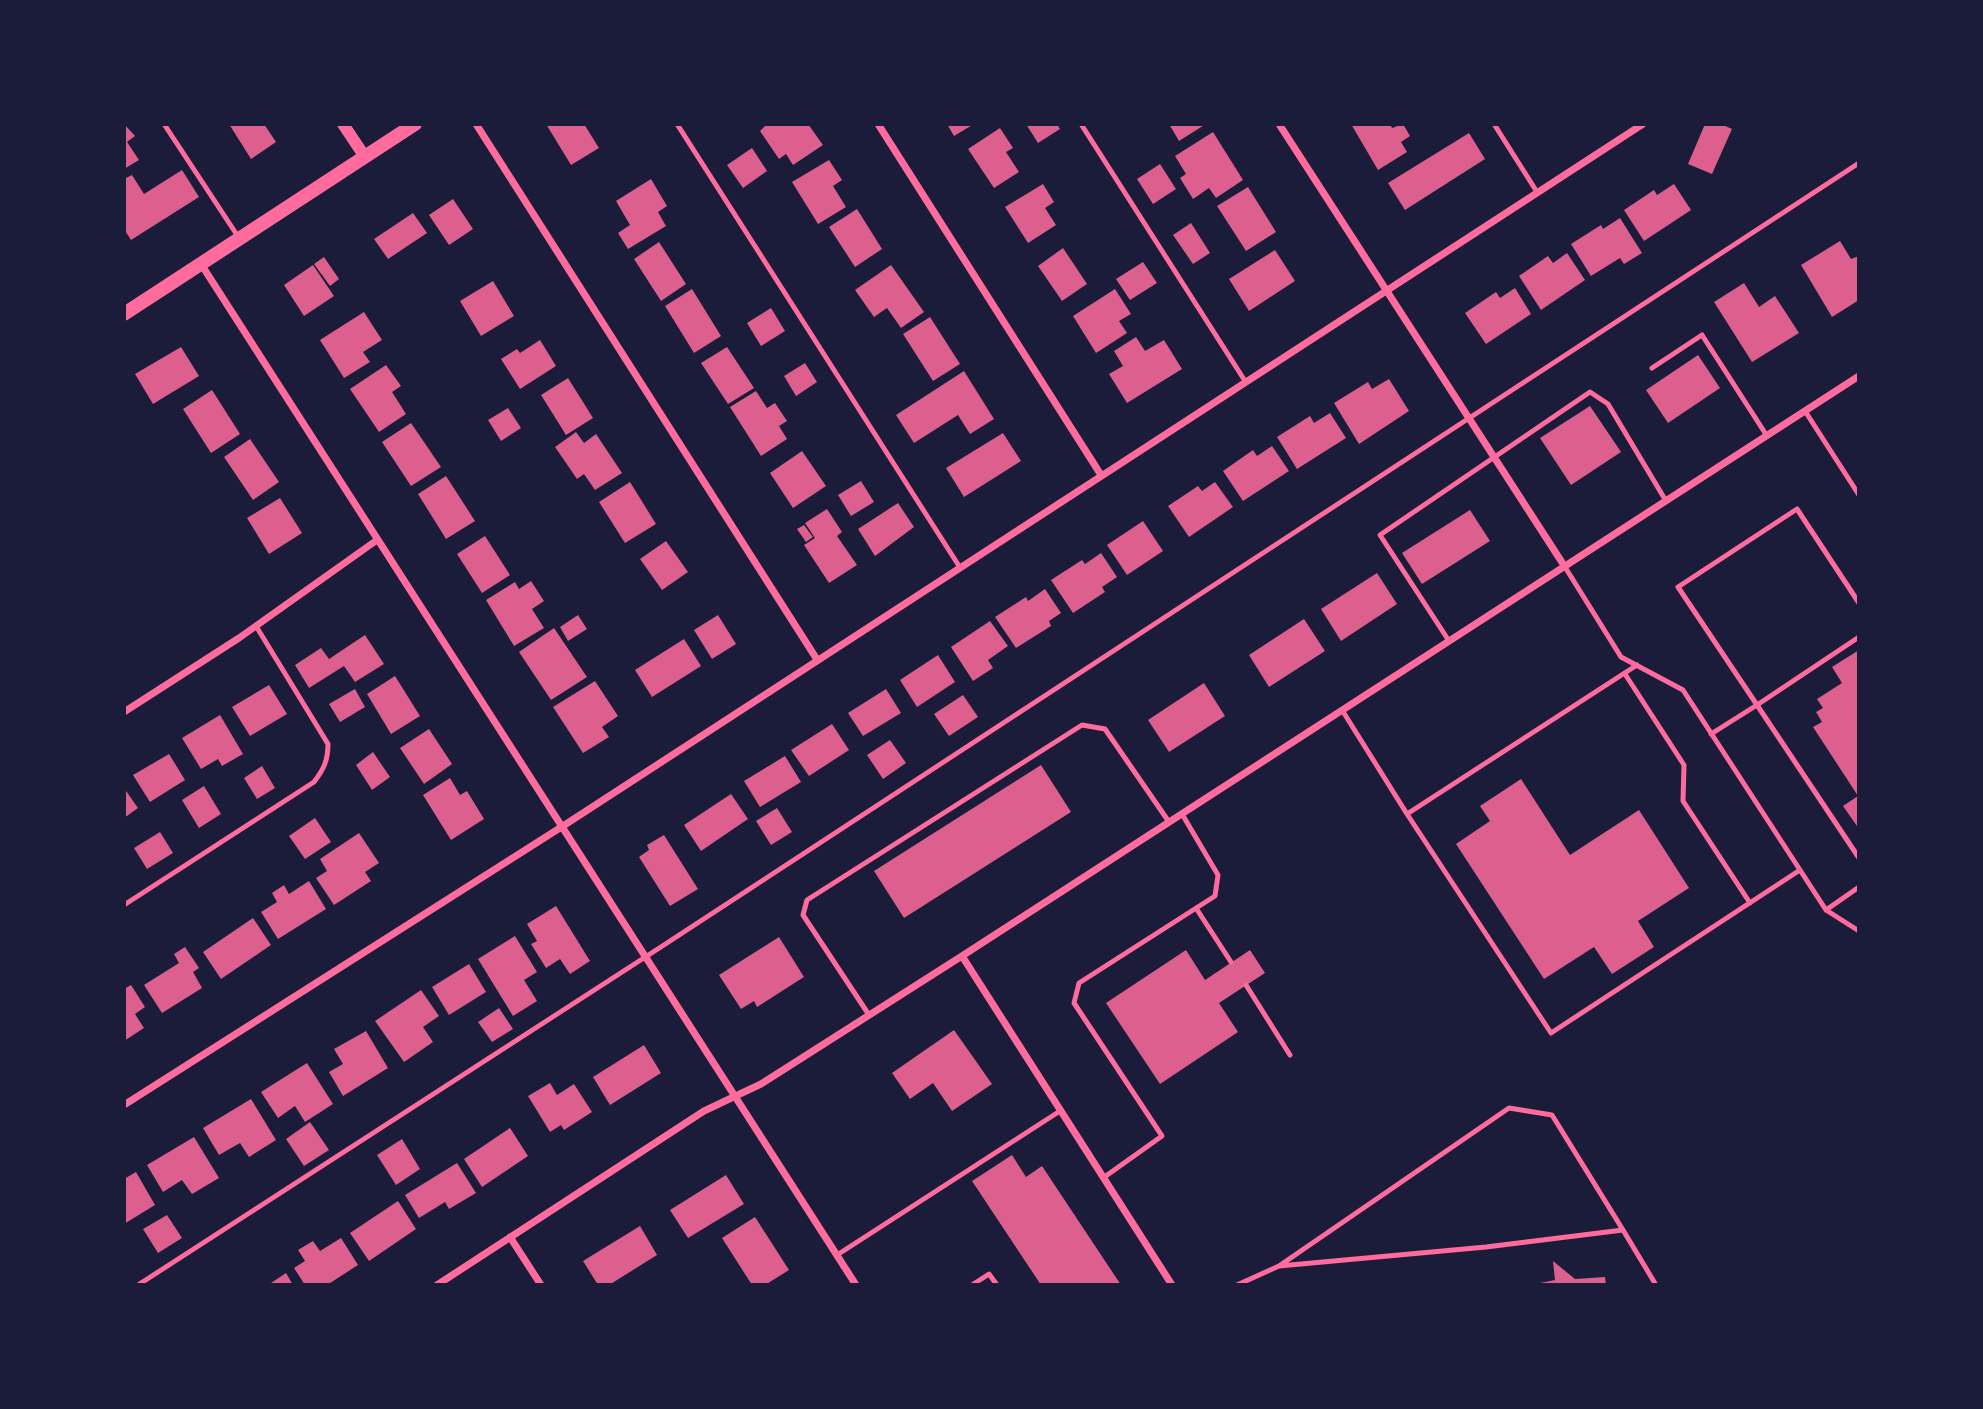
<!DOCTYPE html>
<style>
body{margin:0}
#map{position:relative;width:1983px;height:1409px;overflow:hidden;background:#1b1b3a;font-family:"Roboto Condensed",sans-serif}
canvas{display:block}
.frame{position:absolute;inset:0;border:126px solid #1b1b3a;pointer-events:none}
</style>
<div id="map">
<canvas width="1983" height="1409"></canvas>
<div class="frame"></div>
</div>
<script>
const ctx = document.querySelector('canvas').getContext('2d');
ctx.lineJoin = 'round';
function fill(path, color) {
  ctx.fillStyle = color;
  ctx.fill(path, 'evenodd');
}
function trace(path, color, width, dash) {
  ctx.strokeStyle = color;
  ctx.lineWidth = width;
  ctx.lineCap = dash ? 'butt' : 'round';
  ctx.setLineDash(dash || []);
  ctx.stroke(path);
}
fill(new Path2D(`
 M124 124 135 136 127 142 139 160 124 169Z
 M229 124H264L276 142 251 159Z
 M546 124H584L599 148 571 165Z
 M767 124H808L823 145 793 165 786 154 779 159 760 131Z
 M947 124H974L954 136Z
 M1026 124H1057L1060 129 1038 143Z
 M1169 124H1206L1179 141Z
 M1351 124H1390L1392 128 1403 124 1410 136 1401 142 1407 152 1378 170Z
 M1705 124H1721L1732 129 1712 174 1688 164Z
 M1000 128 1013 148 1006 152 1019 172 994 188 968 149Z
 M1213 132 1243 180 1216 198 1209 188 1193 199 1180 178 1186 174 1175 156Z
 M1469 133 1485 159 1405 210 1388 183Z
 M752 148 767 171 743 188 727 165Z
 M829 160 842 180 833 186 846 207 818 224 792 182Z
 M1160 164 1176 189 1153 204 1137 179Z
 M182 170 199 197 131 240 124 229V179L132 175 144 194Z
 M651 179 667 206 658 212 666 226 628 249 618 233 630 225 616 201Z
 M1043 184 1054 202 1045 208 1056 225 1028 243 1005 207Z
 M1674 184 1691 210 1644 241 1624 210 1654 190 1657 195Z
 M1248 187 1276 232 1246 251 1217 206Z
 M453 199 473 229 449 245 429 215Z
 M857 209 882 249 855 267 829 227Z
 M413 213 427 233 388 259 374 239Z
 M1620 218 1642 253 1624 264 1620 258 1591 276 1571 244 1601 225 1603 229Z
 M1191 223 1210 253 1193 264 1173 235Z
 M1840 241 1851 259 1859 256V300L1832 317 1801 265Z
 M659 242 686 284 661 301 634 259Z
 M1063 248 1087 284 1062 301 1038 266Z
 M1275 250 1295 281 1249 311 1229 279Z
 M1567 253 1585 280 1541 310 1519 276 1548 256 1553 263Z
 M324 257 339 279 330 286 314 264Z
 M1143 262 1157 283 1130 300 1116 279Z
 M313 265 334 296 304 316 284 285Z
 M891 265 924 312 901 328 887 308 874 317 855 290Z
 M493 281 514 316 481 336 460 301Z
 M1744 283 1759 307 1775 296 1799 333 1752 362 1714 302Z
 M1515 288 1531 314 1486 344 1465 313 1496 292 1500 298Z
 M692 289 721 336 694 353 665 306Z
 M1115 289 1131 314 1119 321 1127 333 1096 353 1073 316Z
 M771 308 785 331 761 346 747 323Z
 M364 312 382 340 363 352 370 362 344 378 320 340Z
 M930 317 960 364 933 381 903 334Z
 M1136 337 1145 351 1164 340 1182 369 1127 403 1109 374 1123 366 1114 351Z
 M540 340 556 366 520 389 501 359 517 349 520 353Z
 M181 347 199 376 153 404 135 374Z
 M727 347 754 388 728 404 701 363Z
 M1698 355 1720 388 1668 423 1646 390Z
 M805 363 817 382 796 396 784 376Z
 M386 365 401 386 392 392 406 414 379 432 350 389Z
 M964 371 994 419 970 434 958 415 914 443 896 415Z
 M568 378 593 418 566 435 541 395Z
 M1389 379 1409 411 1359 444 1334 403 1368 382 1372 389Z
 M212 390 240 434 211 453 183 409Z
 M756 391 767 408 775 403 787 421 779 426 787 439 761 456 730 407Z
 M1590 406 1621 452 1571 485 1540 438Z
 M508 408 521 428 501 441 488 420Z
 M1330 413 1346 438 1297 469 1277 437 1310 416 1314 423Z
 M411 423 441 467 411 486 382 442Z
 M576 432 584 443 596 434 622 473 595 490 584 474 577 479 555 447Z
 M1003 433 1021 461 964 497 946 468Z
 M250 439 279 482 253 500 224 457Z
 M1272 446 1289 471 1243 501 1223 471 1253 450 1257 456Z
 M802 451 826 486 793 508 770 473Z
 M446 476 475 521 446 539 418 494Z
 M861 481 874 502 851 516 838 495Z
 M630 482 656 524 625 543 599 502Z
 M1215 482 1233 507 1189 537 1168 506 1198 486 1202 491Z
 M280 498 302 533 269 554 247 518Z
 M898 503 914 527 875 556 858 529Z
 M827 509 842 532 837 536 857 565 829 583 804 545 815 538 805 523Z
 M1470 510 1490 541 1422 584 1402 553Z
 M1143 521 1163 551 1127 575 1107 545Z
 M804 525 813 537 806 542 797 529Z
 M485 536 510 575 482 593 457 554Z
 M666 541 688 572 662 590 640 559Z
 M1101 553 1117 577 1102 587 1105 592 1073 613 1051 580 1082 560 1085 564Z
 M1377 573 1397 604 1341 641 1321 609Z
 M531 581 544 601 532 609 544 628 514 646 486 600 515 582 519 589Z
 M1045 589 1061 613 1049 621 1051 626 1016 648 995 617 1026 597 1028 601Z
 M578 615 587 629 568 641 560 627Z
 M718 615 736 644 712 659 694 630Z
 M1304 619 1325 651 1269 687 1249 655Z
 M990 621 1008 646 988 660 993 668 973 681 951 647Z
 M554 628 587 677 551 700 519 652Z
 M365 635 384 664 355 682 344 666 309 688 295 665 321 648 329 659Z
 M684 639 701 666 652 697 635 670Z
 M1859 650V829L1843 806 1858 796 1813 727 1822 722 1816 712 1823 708 1817 699 1842 683 1832 667Z
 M938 655 955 682 917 707 900 680Z
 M395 676 420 716 391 734 367 694Z
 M595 681 618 716 602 727 609 737 583 753 553 707Z
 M1204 683 1225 716 1169 752 1148 720Z
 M269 685 287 714 250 736 232 707Z
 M355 689 365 707 340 722 329 704Z
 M886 689 901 713 863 736 848 713Z
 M963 695 978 717 949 736 934 714Z
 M220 715 243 754 222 766 218 759 201 769 182 738Z
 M832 724 849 750 809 776 791 750Z
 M429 729 452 764 424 784 400 748Z
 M890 740 906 763 883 779 867 755Z
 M373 752 390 777 372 790 356 765Z
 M169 754 185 780 150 802 133 775Z
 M785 756 801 782 760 807 744 781Z
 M1041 765 1071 812 904 918 874 871Z
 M262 766 275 788 257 799 244 778Z
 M450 778 460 795 467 791 484 819 451 840 423 795Z
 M1521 779 1570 855 1639 810 1689 888 1638 921 1654 947 1612 974 1594 947 1544 979 1456 844 1490 821 1480 806Z
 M204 786 221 814 199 828 182 800Z
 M124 788 138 808 124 818Z
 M731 794 748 819 701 851 684 825Z
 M777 808 792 832 771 845 756 821Z
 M315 818 331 842 305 859 289 836Z
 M160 832 173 853 147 869 134 848Z
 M359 833 379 863 365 872 371 881 334 905 316 878 327 871 320 859Z
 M664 835 698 889 670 906 639 857 649 850 647 845Z
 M309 881 326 909 278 939 261 912 277 902 272 893 284 885 289 894Z
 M556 906 590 961 570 974 560 959 546 968 531 944 537 941 527 924Z
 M253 918 271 945 221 979 203 952Z
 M515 936 537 972 524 980 537 1001 513 1016 478 959Z
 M779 937 804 977 757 1007 754 1001 741 1009 719 975Z
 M185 947 199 968 193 972 202 988 162 1013 144 985 179 963 174 954Z
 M1186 950 1205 980 1250 950 1265 973 1219 1003 1238 1032 1160 1084 1106 1003Z
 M469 964 486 992 449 1015 432 987Z
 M131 985 145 1007 135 1014 144 1028 124 1041V989Z
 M421 990 439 1016 423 1027 433 1042 404 1062 375 1021Z
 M499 1008 513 1029 492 1042 478 1022Z
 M954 1030 992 1084 952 1111 933 1083 910 1099 892 1073Z
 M366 1031 388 1068 343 1096 329 1072 343 1064 334 1049Z
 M644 1045 661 1073 610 1105 593 1077Z
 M307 1063 333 1104 305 1122 295 1106 278 1118 261 1092Z
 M550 1083 557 1095 574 1084 592 1112 564 1130 561 1125 550 1132 528 1096Z
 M251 1099 276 1140 249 1157 240 1143 219 1155 203 1128Z
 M310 1122 329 1150 304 1166 286 1139Z
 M510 1128 528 1156 482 1187 464 1159Z
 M194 1137 219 1178 192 1194 182 1180 163 1192 147 1165Z
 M402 1139 420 1169 396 1185 377 1155Z
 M1012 1155 1026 1177 1042 1166 1121 1285H1041L972 1181Z
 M457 1163 476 1193 449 1209 445 1202 419 1218 405 1195Z
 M136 1172 155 1205 124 1224V1179Z
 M726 1175 744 1204 688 1238 670 1210Z
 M398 1201 416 1229 369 1261 350 1233Z
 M167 1215 182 1238 158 1253 143 1229Z
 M755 1217 789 1270 765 1285H752L722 1238Z
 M640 1226 657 1255 609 1285H598L583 1261Z
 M341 1238 358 1265 327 1285H305L294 1268 305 1261 298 1250 313 1241 320 1251Z
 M1553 1261 1575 1279 1605 1277 1606 1285H1530L1555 1280Z
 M286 1273 293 1285H268Z`), '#dd5f8e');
trace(new Path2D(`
 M164 124 239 238
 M677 124 959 566
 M1081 124 1245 381
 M1494 124 1537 192
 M1652 368 1702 335 1767 436
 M1805 411 1859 495
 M1565 567 1621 657 1683 690 1826 910 1859 931
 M1859 637 1757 705 1859 858
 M1449 641 1380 535 1590 392 1608 404 1666 501
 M1625 674 1684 765 1683 801 1750 903
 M1342 710 1407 814 1637 665
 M1711 734 1757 705 1678 587 1797 509 1859 603
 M1407 814 1551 1033 1800 870
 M124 905 314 782C324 769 328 760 328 744L256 626
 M1196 908 1231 962
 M1826 910 1859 887
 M1246 985 1290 1055
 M869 1015 803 915 807 900 1082 725 1105 729 1169 822
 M1103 1178 1162 1136 1074 1003 1079 983 1215 896 1218 875 1182 814
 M837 1255 1060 1111
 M1279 1266 1509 1108 1552 1115 1623 1230
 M138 1285 667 943 1859 163
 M972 1285 989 1274 997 1285
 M1237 1285 1279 1266 1486 1247 1623 1230 1656 1285`), '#ff6b9d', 5);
trace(new Path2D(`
 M476 124 816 658
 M878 124 1101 475
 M1279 124 1565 567
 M201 264 856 1285
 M124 712 239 638 377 540
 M962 956 1172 1285
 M124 1105 563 826 1643 124
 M510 1237 541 1285
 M437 1285 704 1111 761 1084 962 956 1859 376`), '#ff6b9d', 7);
trace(new Path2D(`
 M343 124 365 157`), '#ff6b9d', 12);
trace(new Path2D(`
 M124 314 415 124`), '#ff6b9d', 14);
</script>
